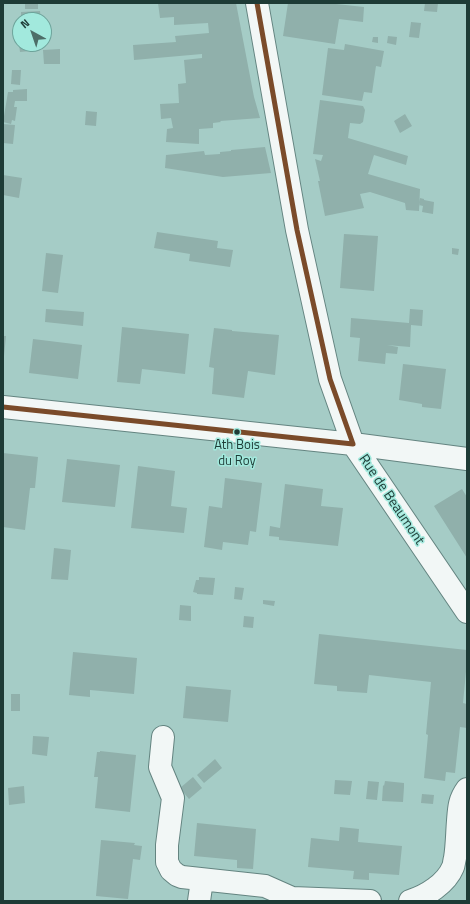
<!DOCTYPE html>
<style>
body{margin:0}
#map{position:relative;width:470px;height:904px;overflow:hidden;background:#a5ccc6;font-family:"Titillium Web",sans-serif}
canvas{display:block}
.frame{position:absolute;inset:0;border:4px solid #1e3b36;pointer-events:none}
.north{position:absolute;left:12px;top:12px;width:40px;height:40px;box-sizing:border-box;background:#a2e9dd;border:1px solid #6da39a;border-radius:50%;rotate:320deg;font-size:11px;font-weight:700;line-height:16px;text-align:center;color:#1e3b36}
.north::after{content:'';display:block;margin:auto;width:14px;height:18px;background:#4d6e68;clip-path:polygon(50% 0,100% 100%,50% 72%,0 100%)}
</style>
<div id="map">
<canvas width="470" height="904"></canvas>
<div class="frame"></div>
<div class="north">N</div>
</div>
<script>
const ctx = document.querySelector('canvas').getContext('2d');
ctx.lineJoin = 'round';
function fill(path, color) {
  ctx.fillStyle = color;
  ctx.fill(path, 'evenodd');
}
function trace(path, color, width, dash) {
  ctx.strokeStyle = color;
  ctx.lineWidth = width;
  ctx.lineCap = dash ? 'butt' : 'round';
  ctx.setLineDash(dash || []);
  ctx.stroke(path);
}
function write(font, color, halo, rows, align = 'center') {
  ctx.font = font + ' "Titillium Web",sans-serif';
  ctx.lineWidth = 3;
  ctx.setLineDash([]);
  ctx.textBaseline = 'middle';
  ctx.strokeStyle = halo;
  ctx.fillStyle = color;
  for (const [text, x, y, turn = 0] of rows) {
    ctx.save();
    ctx.translate(x, y);
    ctx.rotate((+turn || 0) * Math.PI / 180);
    ctx.textAlign = isNaN(turn) ? turn : align;
    if (halo) ctx.strokeText(text, 0, 0);
    ctx.fillText(text, 0, 0);
    ctx.restore();
  }
}
fill(new Path2D(`
 M25 3H38V9H25Z
 M158 3H236L254 97 260 118 220 121 221 122 213 123V128L199 129V144L166 142 167 129 173 128 171 118 161 119 160 104 179 103 178 84 186 83 184 60 202 58V54L134 60 133 45 176 42 175 36 209 33 208 23 174 25V17L160 18Z
 M288 3H327L364 7 363 22 339 19 335 44 283 36Z
 M425 3H438L437 12 424 11Z
 M40 11 41 20H21V12Z
 M411 22 421 23 419 38 409 37Z
 M388 36 397 37 396 45 387 43Z
 M373 37H378V43L372 42Z
 M19 44H31V51L20 52Z
 M345 44 384 51 381 67 376 66 372 93 364 92 362 101 322 95 328 48 344 50Z
 M60 49V64H44L43 50Z
 M12 70H21L20 85 11 84Z
 M27 89V101H15L14 107H17L15 121 12 120 11 124 3 122 8 92H13V90Z
 M320 100 363 106 365 110 363 122 360 124 350 123 348 138 408 156 406 165 374 155 368 174 420 189 419 211 406 210 405 203 370 192 360 194 364 208 325 216 318 181H320L315 159 321 161 323 155 313 154Z
 M86 111 97 112 96 126 85 125Z
 M405 114 412 126 400 133 394 121Z
 M3 124 15 125 13 144 3 143Z
 M265 147 271 173 223 177 165 168 166 155 204 151 205 155 220 154V152L231 151V150Z
 M3 175 22 178 19 198 3 195Z
 M420 198 424 199V200L434 202 433 214 422 212 423 206 419 205Z
 M157 232 218 241 217 248 233 250 230 267 189 261 190 254 154 248Z
 M344 234 378 236 374 291 340 288Z
 M452 248 459 249 458 255 452 254Z
 M46 253 63 255 58 293 42 291Z
 M46 309 84 312 83 326 45 322Z
 M410 309 423 310 422 326 411 325 410 347 387 345 398 347 397 354 386 353 385 364 358 361 360 338 350 337 351 318 409 323Z
 M122 327 189 334 185 374 142 369 140 384 117 382Z
 M214 328 232 330V331L279 335 275 375 248 371 244 398 212 394 214 368 209 367Z
 M3 336H6L4 356H3Z
 M33 339 82 345 78 379 29 373Z
 M403 364 446 369 441 409 422 407V404L399 400Z
 M3 453 38 457 35 488H30L25 530 3 527Z
 M67 459 120 465 115 507 62 502Z
 M138 466 175 471 171 506 187 508 184 533 131 528Z
 M225 478 262 483 256 532 250 531 248 545 223 542 222 550 204 547 209 506 222 508Z
 M285 484 323 489 321 506 343 508 338 546 279 540V537L269 536 270 526 280 528Z
 M462 489 467 497V558L434 506Z
 M54 548 71 550 68 580 51 579Z
 M199 577 215 578 213 595 197 594V593L193 592 196 580H199Z
 M235 587 244 588 242 600 234 599Z
 M263 600 275 601 274 606 263 604Z
 M180 605 191 606V621L179 620Z
 M244 616 254 617 253 628 243 627Z
 M319 634 467 650V661L463 703 467 704V728L460 727 455 773 446 772 445 781 424 778 428 735 426 734 431 682 369 675 367 693 337 691V686L314 684Z
 M73 652 137 658 134 694 90 690V697L69 695Z
 M186 686 231 690 228 722 183 718Z
 M11 694H20V711H11Z
 M33 736 49 737 47 756 32 754Z
 M100 751 136 755 130 812 95 808 98 777H94L97 752H100Z
 M215 759 222 768 204 783 197 775Z
 M193 777 202 788 189 799 180 788Z
 M335 780 352 781 350 795 334 794Z
 M368 781 379 782 377 800 366 799Z
 M385 781 404 783V787L403 802 382 801 383 785 384 786Z
 M24 786 25 803 9 805 8 788Z
 M422 794 434 795 433 804 421 803Z
 M197 823 256 829 253 869 237 868V860L194 856Z
 M340 827 359 829 358 842 402 846 399 875 369 873V880L353 879 354 871 308 867 311 838 339 841Z
 M101 840 135 843 134 845 142 846 140 860 133 859 128 899 96 896Z`), '#90b0ab');
const minor = new Path2D(`
 M257 3 297 230 330 379 353 444 467 612
 M3 407 353 444 467 459
 M163 737 160 767 173 798 167 845V862L171 870 177 875 182 877 265 886 292 898 370 901
 M199 901 202 880
 M410 901C426 896 446 884 453 867 454 865 454 861 455 858 457 846 457 833 458 821 459 808 459 800 467 789`);
trace(minor, '#648480', 24);
trace(minor, '#f2f7f6', 22);
trace(new Path2D(`
 M257 3 297 230 330 379 353 444
 M3 407 353 444`), '#7a4b2a', 5);
for (const [x, y, r, color] of [
 [237,432,3.5,"#1e3b36"]
]) {
  const dot = new Path2D();
  dot.arc(x, y, r, 0, 2 * Math.PI);
  ctx.fillStyle = color;
  ctx.fill(dot);
  trace(dot, '#a2e9dd', 1.5);
}
write('13px', '#1e3b36', '#a2e9dd', [
 ["Ath Bois",237,446],
 ["du Roy",237,462]
]);
write('14px', '#1e3b36', '#a2e9dd', [
 ["Rue de Beaumont",391,500,56]
]);
</script>
